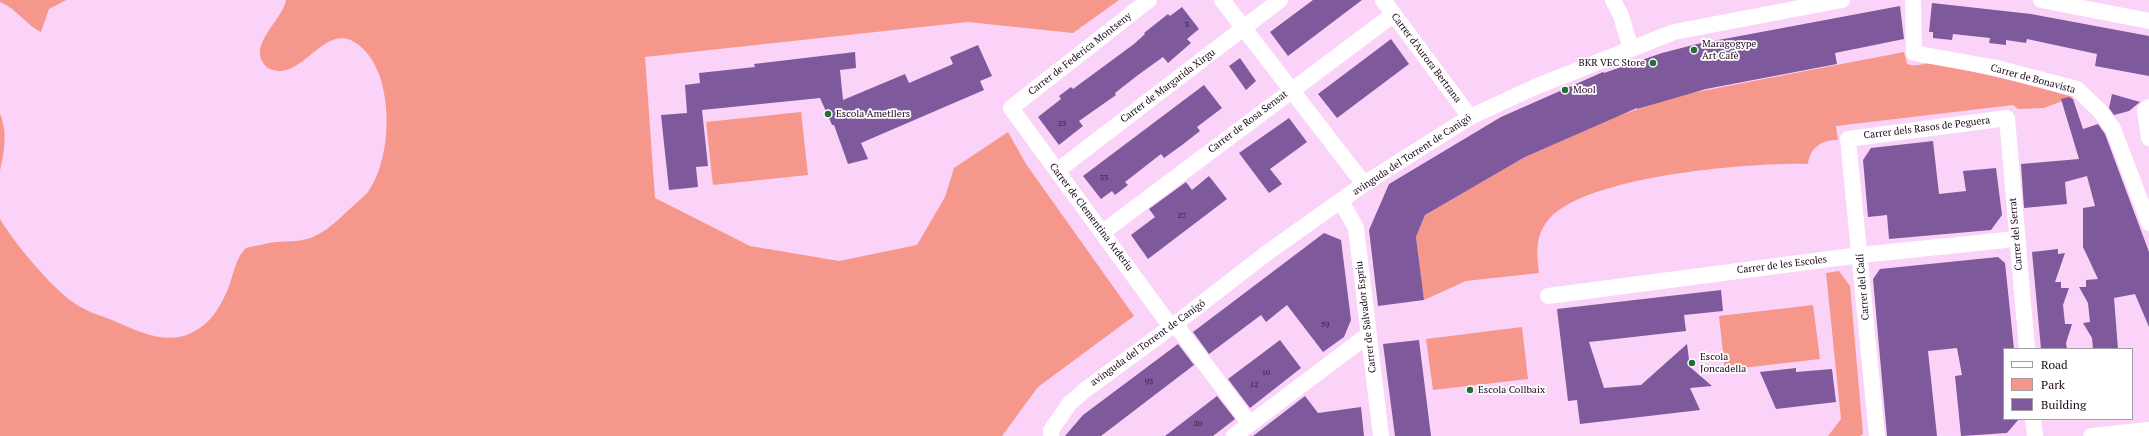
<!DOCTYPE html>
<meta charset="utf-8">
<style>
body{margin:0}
#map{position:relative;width:2149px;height:436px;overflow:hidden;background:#fbd3f8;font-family:"PT Serif",serif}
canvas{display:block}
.legend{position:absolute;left:2003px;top:348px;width:130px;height:72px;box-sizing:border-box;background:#fff;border:1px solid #a59ba4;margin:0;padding:5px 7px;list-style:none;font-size:12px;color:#1d061c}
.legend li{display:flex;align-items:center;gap:8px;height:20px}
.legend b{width:20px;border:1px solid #a59ba4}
</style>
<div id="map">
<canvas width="2149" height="436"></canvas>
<ul class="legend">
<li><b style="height:5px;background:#fff"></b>Road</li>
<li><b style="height:11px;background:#f5978b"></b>Park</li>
<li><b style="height:11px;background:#7e599c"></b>Building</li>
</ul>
</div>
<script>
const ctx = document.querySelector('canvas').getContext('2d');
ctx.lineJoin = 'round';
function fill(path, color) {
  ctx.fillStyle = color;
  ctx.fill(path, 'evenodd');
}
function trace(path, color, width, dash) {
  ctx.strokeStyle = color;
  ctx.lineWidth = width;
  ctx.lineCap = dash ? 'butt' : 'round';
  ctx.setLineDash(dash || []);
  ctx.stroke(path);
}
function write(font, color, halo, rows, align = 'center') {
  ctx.font = font + ' "PT Serif",serif';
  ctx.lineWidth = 3.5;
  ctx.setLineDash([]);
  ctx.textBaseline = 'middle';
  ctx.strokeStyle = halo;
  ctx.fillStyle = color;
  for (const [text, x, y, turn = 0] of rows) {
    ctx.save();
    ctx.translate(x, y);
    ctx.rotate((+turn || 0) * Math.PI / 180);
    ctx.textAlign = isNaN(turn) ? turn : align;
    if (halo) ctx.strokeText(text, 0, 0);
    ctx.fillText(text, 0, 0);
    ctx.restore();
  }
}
fill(new Path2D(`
 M0 0H66L49 9 41 32C26 25 16 8 0 2Z
 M286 0H1119L1073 33 968 22 645 57 655 198 750 246 839 261 917 245 945 197 954 168 1008 132 1026 164 1134 316 1038 387 1002 436H0V219C15 244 50 286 74 303 85 311 99 315 112 320 145 334 174 350 205 324 216 315 226 296 230 283 235 269 236 258 246 248 256 246 266 243 276 242 288 241 304 242 315 236 330 229 341 217 353 206 358 201 364 197 368 192 393 158 395 76 361 47 329 18 309 70 280 71 274 71 267 69 264 64 248 45 283 19 286 0Z
 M1904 52 1907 64C1919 68 1924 61 1936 64 1982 73 2028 84 2073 97L2044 108 2018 109 2013 105 1836 126 1838 140C1822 140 1810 147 1808 164 1753 162 1577 176 1546 223 1535 238 1537 255 1539 273L1466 281 1424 300 1416 237 1425 215 1525 157 1618 116 1676 96Z
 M801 112 808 175 713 185 706 122Z
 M0 114C8 132 4 153 0 171Z
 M1839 271 1850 286 1863 434 1860 436H1828L1841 419 1826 273Z
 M1813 305 1820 359 1725 370 1719 316Z
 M1522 327 1528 379 1433 390 1426 339Z`), '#f5978b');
fill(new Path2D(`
 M1313 0H1362L1288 56 1270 32Z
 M1932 3 2031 14 2149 36V76L2095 66 2097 54 2027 39 2026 43 2006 40V45L1989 43 1990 38 1953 34 1952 40 1933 38V32H1929Z
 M1900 6 1904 39 1835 53 1837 64 1706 89 1637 109V108L1525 157 1425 215 1416 237 1424 300 1378 306 1369 230 1389 184 1501 117 1603 72 1604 73 1662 53 1697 44Z
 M1182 7 1199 29 1187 39 1191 43 1168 63 1163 57 1138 75 1115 93 1116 95 1079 121 1083 126 1059 145 1038 117 1061 99 1059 96 1071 87 1073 89 1134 44 1145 34 1144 33 1168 14 1170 16Z
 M1391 39 1409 64 1337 118 1318 94Z
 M978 45 992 76 980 81 984 90 861 143 868 159 848 164 834 125H832L820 98 702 110 708 166 696 167 698 187 669 190 661 115 687 113 685 85 700 83 699 73 755 67 754 64 855 52 856 68 840 70 843 100 905 74 909 83 953 64 950 57Z
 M1240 58 1256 81 1246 90 1229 66Z
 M1204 85 1222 108 1197 127 1200 131 1182 145 1164 158 1161 154 1125 182 1128 185 1115 195 1112 191 1101 199 1083 176Z
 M2112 94 2140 102 2129 111 2114 115 2109 108Z
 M2069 97 2073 99 2083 129 2098 124 2105 134 2149 252V327L2135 294 2114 298 2118 349H2093L2092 338 2083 323 2090 322 2088 303 2079 287H2086V280L2098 279 2083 247V208L2095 206 2087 176 2065 182 2067 204 2024 208 2021 164 2079 159 2061 99Z
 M1289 118 1307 142 1270 169 1282 184 1269 193 1239 153Z
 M1933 141 1939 194 1966 191 1963 171 1996 168 2002 215 1991 230 1889 239 1887 215 1868 217 1863 160 1871 148Z
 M1209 176 1227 199 1148 259 1131 235 1155 217 1149 209 1186 182 1192 190Z
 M1324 233 1341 240 1351 320 1344 337 1323 352 1287 305 1266 322 1261 315 1209 354 1193 332Z
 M2058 249V254L2065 253 2055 282H2061V288H2069L2063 305 2065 324H2072L2066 343 2067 349H2041L2032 252Z
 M1998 257 2005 263 2014 349H2004V419H2019L2007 433 1961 436 1955 376 1962 375 1957 348 1928 351 1937 436H1887L1873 279 1880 269Z
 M1721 290 1723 311 1684 315 1686 331 1589 342 1604 388 1641 385 1687 344 1690 367 1712 386 1690 388 1700 410 1580 424 1577 400 1568 401 1557 309Z
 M1280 340 1301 368 1250 408 1228 379Z
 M1419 340 1431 436H1395L1383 344Z
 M1178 344 1194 365 1101 436H1065L1083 415Z
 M1796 368V372L1832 369 1836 402 1776 409 1760 372Z
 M1217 396 1235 419 1213 436H1165Z
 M1305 396 1318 413 1361 407 1364 436H1253Z`), '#7e599c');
trace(new Path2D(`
 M1149 0 1011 108 1171 327
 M1222 0 1364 184
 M1383 0 1470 117
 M1613 0 1621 16 1631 49
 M1913 0 1914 53 1997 68 2077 89 2100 111 2113 129 2149 223
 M2041 0 2149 21
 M2149 107 2145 110 2149 138
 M1057 171 1280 0
 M1341 201 1356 228 1381 436
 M1103 232 1394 14
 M1548 296 1860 255 2016 239
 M1175 324 1250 424
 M2033 419 2035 436
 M1051 436V430L1070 403 1085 390 1175 324 1267 253 1364 184 1470 117 1535 87 1674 32 1842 0
 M1234 436 1368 335
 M1877 436 1848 139 2007 118 2027 349
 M2091 436 2149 430`), '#fff', 16);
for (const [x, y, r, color] of [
 [1694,50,4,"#286d38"],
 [1653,63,4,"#286d38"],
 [1565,90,4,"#286d38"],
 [828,114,4,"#286d38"],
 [1692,363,4,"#286d38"],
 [1470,390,4,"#286d38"]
]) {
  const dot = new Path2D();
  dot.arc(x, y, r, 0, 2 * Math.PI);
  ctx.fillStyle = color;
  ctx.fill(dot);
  trace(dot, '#fff', 1.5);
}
write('8px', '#351b3c', null, [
 ["3",1187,25],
 ["23",1062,124],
 ["33",1104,178],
 ["27",1182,216],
 ["59",1325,325],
 ["10",1266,373],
 ["93",1149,382],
 ["12",1254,385],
 ["20",1198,424]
]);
write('10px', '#1d061c', '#fff', [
 ["Maragogype",1702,44],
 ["Art Cafè",1702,56],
 ["BKR VEC Store",1645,63,"right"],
 ["Mool",1573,90],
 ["Escola Ametllers",836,114],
 ["Escola",1700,357],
 ["Joncadella",1700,369],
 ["Escola Collbaix",1478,390]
], 'left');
write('10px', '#1d061c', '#fff', [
 ["Carrer de Federica Montseny",1080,54,-38],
 ["Carrer d'Aurora Bertrana",1426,58,53],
 ["Carrer de Bonavista",2033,79,15],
 ["Carrer de Margarida Xirgu",1168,86,-37],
 ["Carrer de Rosa Sensat",1248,122,-37],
 ["Carrer dels Rasos de Peguera",1927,128,-7],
 ["avinguda del Torrent de Canigó",1412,155,-33],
 ["Carrer de Clementina Arderiu",1091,217,53],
 ["Carrer del Serrat",2016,234,-95],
 ["Carrer de les Escoles",1782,265,-7],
 ["Carrer del Cadí",1863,287,-95],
 ["Carrer de Salvador Espriu",1366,317,-97],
 ["avinguda del Torrent de Canigó",1148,343,-36]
]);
</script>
